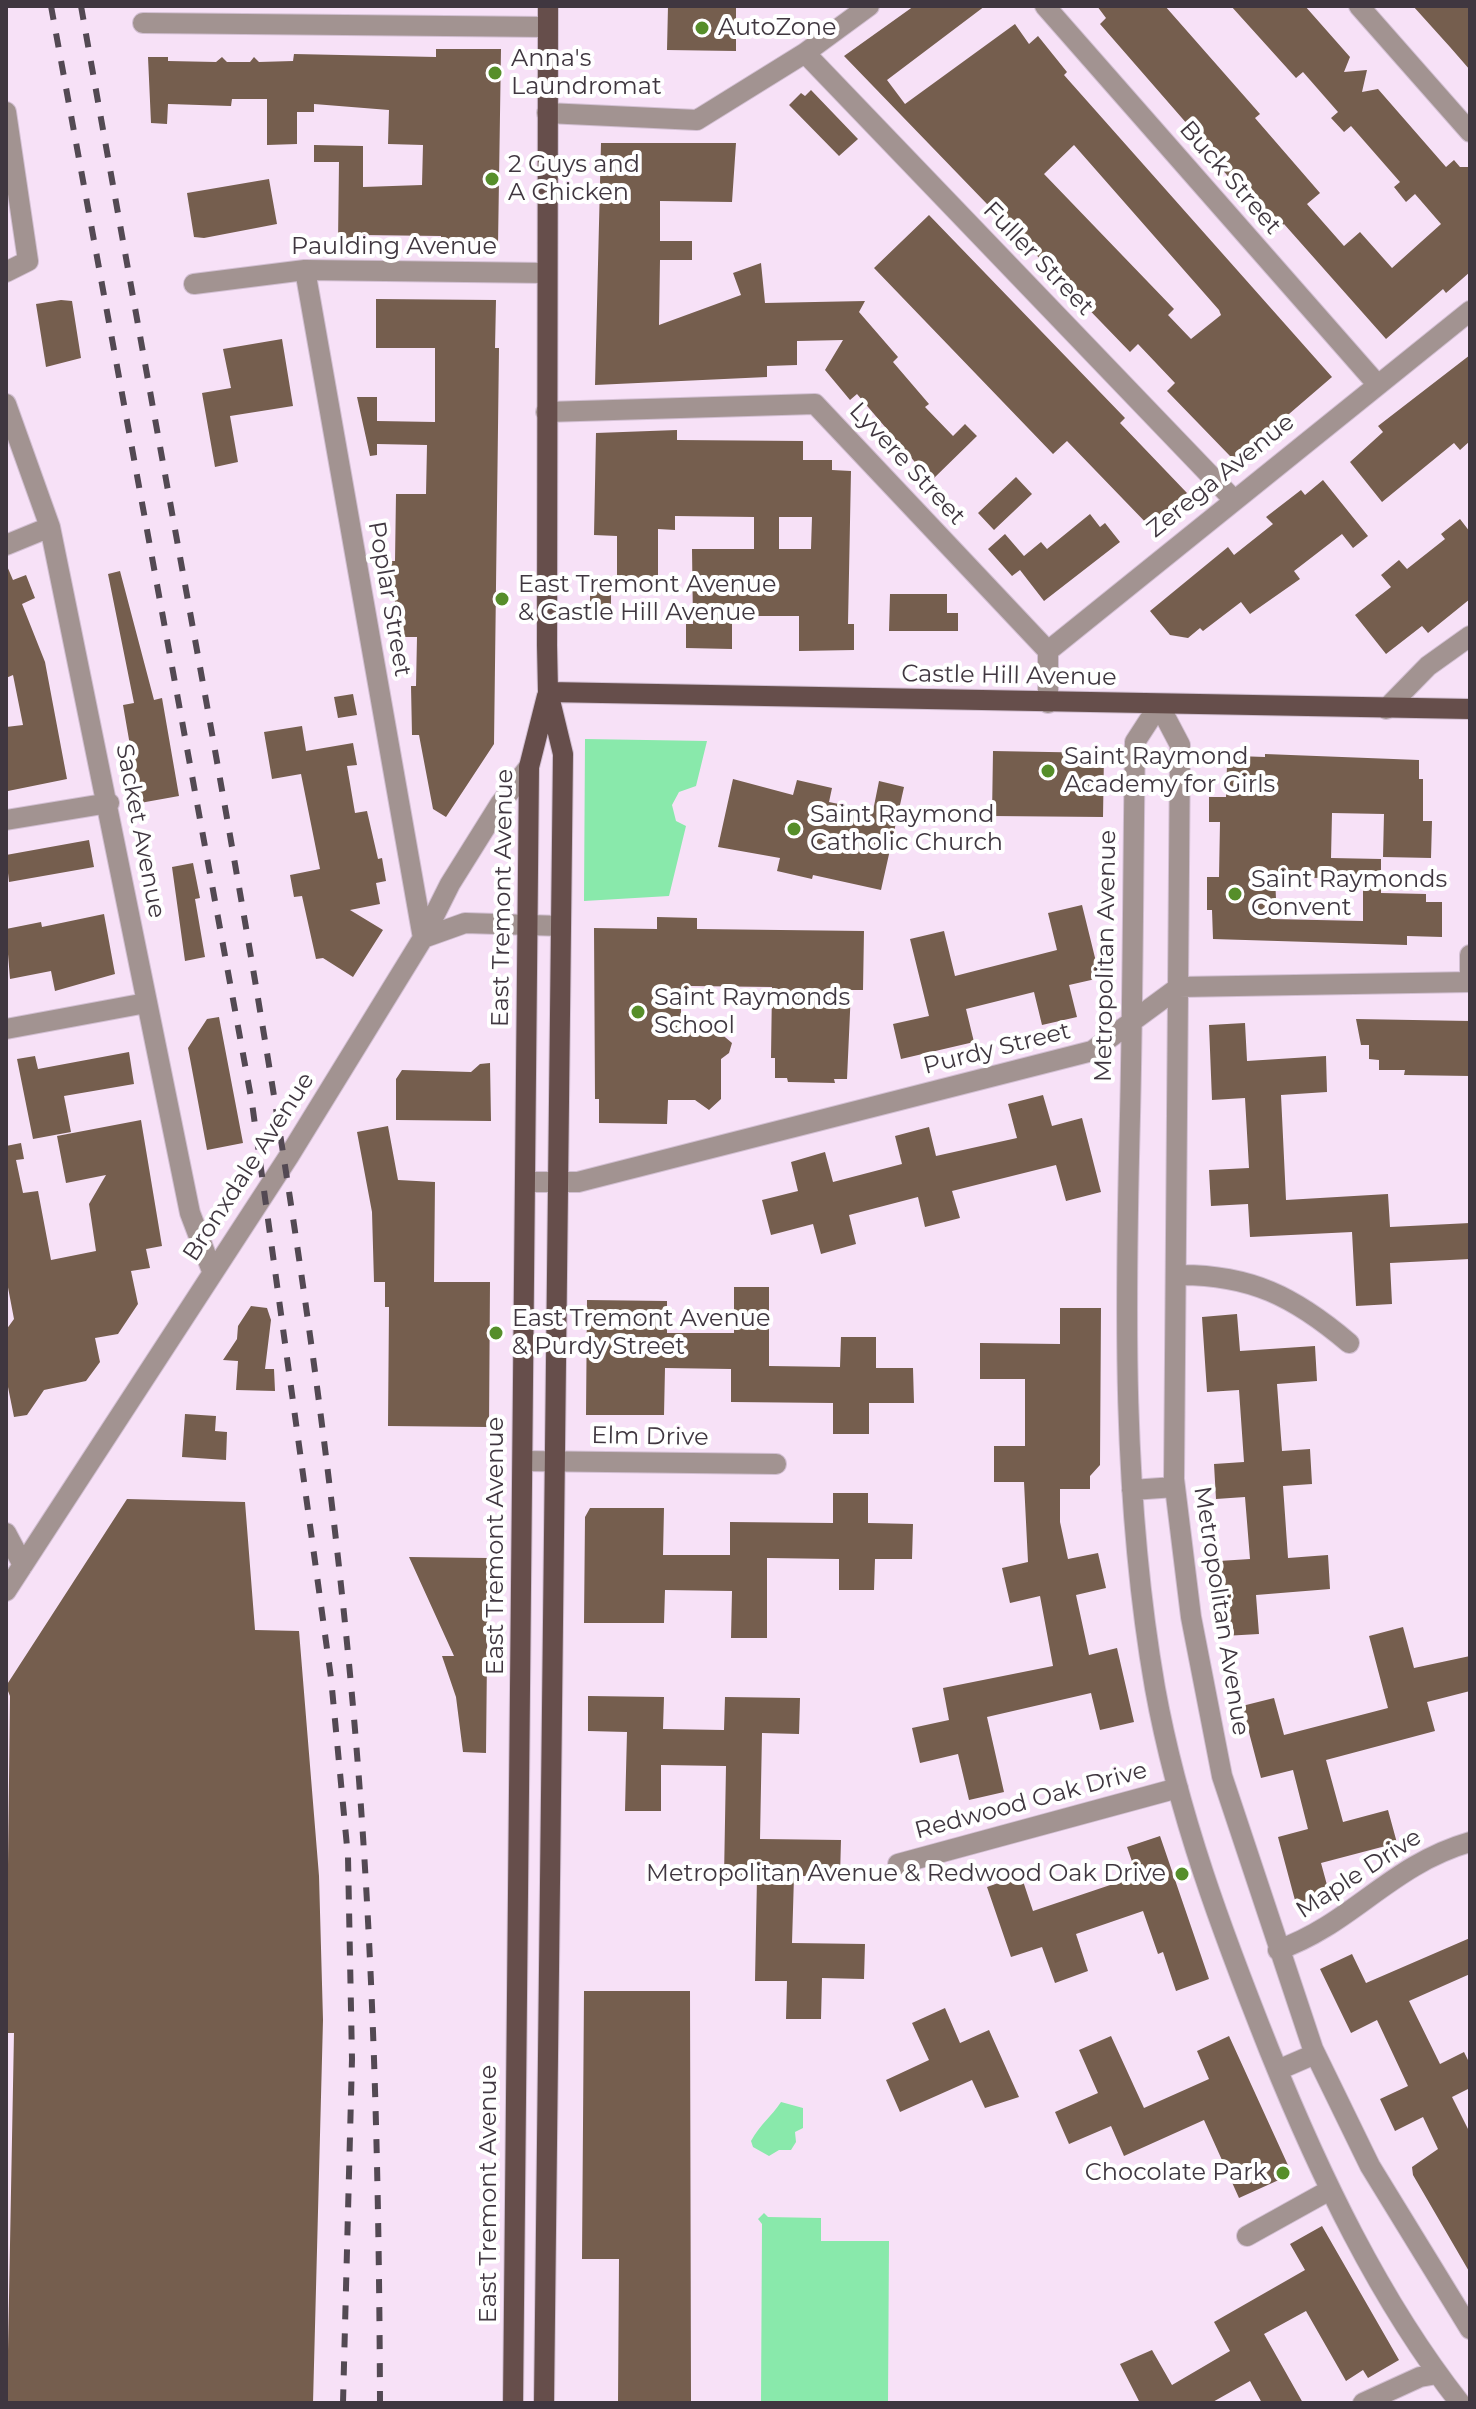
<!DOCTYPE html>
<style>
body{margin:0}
#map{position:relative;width:1476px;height:2409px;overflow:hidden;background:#f7e1f7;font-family:Montserrat,sans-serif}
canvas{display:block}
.frame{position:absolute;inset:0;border:8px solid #403740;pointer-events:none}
</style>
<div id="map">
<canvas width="1476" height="2409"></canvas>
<div class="frame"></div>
</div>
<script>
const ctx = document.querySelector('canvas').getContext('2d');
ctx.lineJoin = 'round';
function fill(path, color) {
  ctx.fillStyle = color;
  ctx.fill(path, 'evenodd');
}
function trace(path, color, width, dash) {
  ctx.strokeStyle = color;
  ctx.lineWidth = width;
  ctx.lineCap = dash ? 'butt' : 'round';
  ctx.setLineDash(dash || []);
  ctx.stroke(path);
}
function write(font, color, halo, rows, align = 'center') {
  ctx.font = font + ' Montserrat,sans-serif';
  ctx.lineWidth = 8;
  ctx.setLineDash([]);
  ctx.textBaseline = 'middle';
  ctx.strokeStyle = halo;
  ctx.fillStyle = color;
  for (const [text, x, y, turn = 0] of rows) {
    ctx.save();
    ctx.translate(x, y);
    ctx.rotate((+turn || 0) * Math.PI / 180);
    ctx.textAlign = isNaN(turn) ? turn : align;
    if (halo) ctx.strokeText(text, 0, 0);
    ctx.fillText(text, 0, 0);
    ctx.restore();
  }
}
fill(new Path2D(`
 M585 739 707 741 696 786 679 792 672 805 676 821 686 826 669 896 584 901Z
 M781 2102 803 2108V2128L795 2132 796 2142 791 2150H779L769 2156 753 2147 751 2141C761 2123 771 2117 781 2102Z
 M764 2213 768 2217 821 2218V2241H889L888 2403H761L762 2224 758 2219Z`), '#89e9ab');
fill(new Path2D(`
 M668 6H736V51L667 50Z
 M914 6H985L887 80 905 104 1015 24 1029 44 1038 36 1067 72 1064 75 1332 377 1239 457 1230 456 1167 391 1175 383 1138 344 1130 352 844 56ZM1074 145 1219 310 1221 315 1191 339 1168 315 1174 309 1044 174Z
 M1097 6H1165L1260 114 1255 118 1320 193 1307 204 1344 246 1360 232 1392 268 1441 224 1415 194 1406 202 1394 187 1400 182 1351 126 1344 132 1331 118 1338 112 1303 72 1296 78 1231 6H1305L1350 57 1344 72 1367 70 1362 92 1378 89 1446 167 1454 160 1460 167H1470V272L1446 293 1443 289 1386 339 1284 224 1276 231 1233 182 1220 167 1222 164 1100 24 1106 18Z
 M1413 6H1470V70L1450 47Z
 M436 49H501L498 245 441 244V236L360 235V242H338L339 162H314V145L363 146V187L422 185 423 145 388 144 389 110 314 104V112H297V144L267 145V99H232L231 106 168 104 167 124 151 123 148 57H168V61L216 62 222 57 227 62H250L254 57 259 62 293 61 294 54 436 57Z
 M811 90 858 139 839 156 789 105 801 93 805 96Z
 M601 143H736L732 202 660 201V241H692V260H660L659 325 741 295 733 273 761 263 765 303 865 301 859 312 898 357 893 362 929 404 925 407 953 436 965 424 977 436 931 481 857 394 850 400 825 370 843 340 797 341V365L767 366V377L595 385Z
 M269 179 277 224 204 238 194 237 187 193Z
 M929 215 1125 418 1120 423 1187 493 1151 528 1067 441 1053 454 874 268Z
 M376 299 496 300 495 348H499L494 744 446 817 433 809 419 735H412L411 686H416L417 637H401L388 561H395L396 494H426L427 445 377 444V455L370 456 357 397H377V421L435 422V348H376Z
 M61 300 72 301 81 358 46 367 36 304Z
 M282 339 293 406 230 416 238 462 215 467 202 393 231 388 223 349Z
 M1470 355V441L1460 450 1454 443 1382 502 1350 462 1383 432 1378 426Z
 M677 430V440L803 441V460H832V470L851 471 848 624H854V650L799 651V616H732V649L686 648V624H693L692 549H754V517L675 516V530L658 529V578H617V536L594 535 596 433ZM779 517H812L811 549H779Z
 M1016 477 1032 494 994 530 978 513Z
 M1323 480 1368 536 1353 548 1342 534 1294 571 1300 579 1250 614 1241 602 1203 631 1200 628 1188 638 1170 635 1150 611 1228 547 1234 555 1273 524 1266 517 1301 490 1305 495Z
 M1090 514 1100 527 1105 523 1120 542 1044 601 1020 570 1012 576 988 549 1005 534 1024 556 1041 542 1047 549Z
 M1460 519 1470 532V599L1428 633 1422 626 1386 654 1355 615 1391 587 1381 575 1399 560 1407 569 1445 539 1441 534Z
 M7 566 13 580 26 575 35 598 22 604 45 662 67 779 8 791 6 727 23 725 13 675 6 678Z
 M120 571 154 700 162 698 179 796 140 803 123 705 134 703 108 574Z
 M590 585H611V614H590Z
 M890 594H947V613H958V631H889Z
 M353 694 357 715 338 718 334 697Z
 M302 726 306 751 353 743 357 765 347 766 355 813 367 811 378 859 382 858 386 881 376 883 380 904 350 910 383 930 353 977 323 958 316 959 302 896 294 897 290 875 320 869 301 774 272 779 264 732Z
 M993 751 1104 753 1103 817 992 816Z
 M1265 754 1419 760V779H1423V821H1432L1431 858 1383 857 1384 814 1332 813 1331 858 1381 859V893L1426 894V902H1442V937L1407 936V945L1213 939 1212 910H1207V877H1219L1220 822H1209V797H1226L1227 765H1237V756L1265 757ZM1275 877 1363 879V921L1271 919 1276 899Z
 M733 779 793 795 797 780 832 788 829 802 873 811 879 781 904 787 881 890 813 875 812 879 777 871 780 858 718 847Z
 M89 840 94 867 9 882 6 855Z
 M193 863 200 898 195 899 205 957 185 961 172 867Z
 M1082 905 1100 978 1069 985 1077 1017 1042 1025 1034 992 966 1009 974 1042 901 1059 893 1024 929 1016 910 939 944 931 955 976 1057 950 1048 913Z
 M104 914 115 974 55 991 51 971 10 979 6 929 41 922 42 927Z
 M657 917 697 918V929L864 931 863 990H851L847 1079H834L835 1083 788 1082 787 1078H775V1058H771L772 987 691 986V991H681V1032H719L732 1043 729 1053 721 1059V1099L709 1110 695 1100H668L667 1124 599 1123V1099H595L594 928 657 929Z
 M219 1017 243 1143 207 1150 188 1048 207 1019Z
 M1356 1019 1470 1021V1076L1404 1075 1405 1070H1379V1060L1369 1059V1045H1361Z
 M1245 1023 1247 1061 1326 1056 1327 1092 1281 1095 1286 1200 1388 1194 1390 1227 1470 1223V1259L1390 1263 1392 1304 1356 1306 1352 1232 1250 1237 1248 1204 1211 1206 1209 1170 1249 1168 1245 1098 1212 1100 1209 1025Z
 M129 1052 134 1084 64 1096 71 1132 33 1139 17 1059 35 1056 38 1069Z
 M490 1063 491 1121 396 1120V1079L402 1070 471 1072 480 1064Z
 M1043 1095 1052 1126 1082 1118 1101 1192 1066 1201 1056 1165 952 1191 960 1218 925 1227 918 1197 849 1215 856 1244 821 1254 813 1224 771 1235 762 1200 798 1191 791 1162 825 1152 833 1182 902 1164 895 1136 929 1127 936 1156 1017 1138 1008 1104Z
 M141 1120 162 1246 146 1249 150 1268 131 1271 138 1304 118 1334 95 1338 100 1362 86 1381 44 1390 27 1415 14 1417 6 1377V1330L14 1319 6 1277V1146L21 1143 24 1159 16 1160 23 1193 38 1191 51 1260 96 1251 89 1204 106 1175 66 1183 57 1136Z
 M388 1126 398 1180 435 1182 434 1282H490L489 1427 388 1426 389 1307H385V1282H374L372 1212 357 1132Z
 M734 1287H769V1366L840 1367 841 1337H876V1368H913L914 1403H869V1434H833V1403L731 1402V1369L665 1368 664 1415H586L587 1300 667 1301V1333H734Z
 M251 1306 267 1308 271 1320 265 1369H274L275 1391 236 1390 238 1361 223 1360 237 1339 238 1326Z
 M1060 1308H1101L1100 1465 1090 1476V1489H1060V1522L1068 1559 1098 1553 1106 1588 1076 1595 1089 1655 1117 1648 1134 1722 1100 1730 1091 1693 987 1717 1004 1792 969 1800 958 1754 920 1763 912 1728 949 1720 943 1688 1053 1666 1040 1596 1010 1603 1002 1568 1028 1562 1024 1482H994V1446H1025V1379H980V1343L1060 1344Z
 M1237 1314 1240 1351 1315 1346 1317 1381 1277 1384 1282 1451 1310 1449 1312 1484 1283 1486 1288 1558 1328 1555 1330 1589 1256 1595 1259 1634 1224 1636 1219 1561 1250 1559 1245 1497 1216 1499 1214 1464 1244 1462 1239 1390 1207 1392 1202 1317Z
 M185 1414 216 1416 215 1431 227 1432 226 1460 182 1457Z
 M833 1493H868V1523L913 1524 912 1559H875L874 1590H839V1559L767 1558V1638H731L732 1591 665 1590 664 1623H584L585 1517 590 1508H664L663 1555H730V1522L833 1523Z
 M127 1499 245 1502 255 1630 299 1631 319 1876 323 2020 313 2403H7L14 2033H6L10 1696 6 1686Z
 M409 1557 488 1558 486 1753 463 1752 456 1697 442 1656H454Z
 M1403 1627 1414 1668 1470 1656V1691L1427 1702 1435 1731 1326 1760 1343 1822 1388 1810 1397 1843 1321 1863 1330 1896 1296 1904 1278 1837 1308 1829 1293 1770 1261 1778 1242 1706 1274 1698 1284 1735 1388 1708 1369 1636Z
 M588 1696 664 1697 663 1729 724 1730 725 1697 800 1698 799 1734 762 1733 760 1839 841 1840 840 1876H794L792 1943 865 1944 864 1979 822 1978 821 2019H786L787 1981H755L757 1877H724L726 1766 661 1765V1811H625L627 1732 588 1731Z
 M1160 1836 1209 1979 1176 1991 1163 1952 1158 1954 1143 1911 1076 1934 1088 1971 1055 1983 1042 1947 1011 1957 987 1887 1021 1875 1033 1911 1137 1876 1127 1847Z
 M1470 1938V1974L1409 2001 1440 2064 1464 2052 1470 2064V2088L1452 2097 1470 2133V2273L1413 2175 1412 2167 1438 2149 1423 2117 1395 2131 1380 2099 1408 2086 1377 2020 1351 2033 1320 1969 1352 1954 1366 1983Z
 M584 1991H690L691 2403H618L619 2259H582Z
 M945 2008 960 2043 989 2030 1019 2097 985 2108 972 2080 900 2112 886 2080 929 2060 912 2023Z
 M1111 2036 1144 2108 1209 2079 1197 2051 1229 2036 1292 2174 1239 2198 1204 2120 1124 2156 1111 2126 1069 2144 1055 2112 1098 2093 1079 2050Z
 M1322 2226 1399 2360 1368 2378 1363 2370 1346 2381 1306 2311 1264 2334 1303 2403H1262L1250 2381 1211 2403H1140L1120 2364 1152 2350 1172 2385 1230 2351 1214 2322 1305 2270 1290 2244Z`), '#755e4e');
const minor = new Path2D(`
 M1045 6 1377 384
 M1359 6 1470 132
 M143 23 547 27
 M805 53 1234 500
 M6 112 28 261 6 272
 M547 113 697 120 805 53 869 6
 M305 270 423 938
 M194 284 305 270 546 273
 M6 404 50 527 190 1213 212 1271
 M546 412 815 404 1048 651
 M6 545 50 527
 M1048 651 1470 311
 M1048 651V703
 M1386 709 1428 666 1470 636
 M6 820 109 803
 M423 938 465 923 561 926
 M1470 982V955
 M6 1029 146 1003
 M526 1182H578L1092 1051 1179 987 1470 982
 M1177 1275C1250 1274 1295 1297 1349 1343
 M523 1461 776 1464
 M1132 1490 1175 1487
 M6 1533 23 1565
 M6 1591 289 1156 423 938 450 884 500 804 529 767
 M898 1864 1178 1788
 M1278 1950C1352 1924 1390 1865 1470 1842
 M1278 2070 1315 2054
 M1247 2236 1328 2191
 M1363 2403 1420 2377 1437 2374
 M1460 2403C1379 2300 1319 2173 1270 2052 1223 1934 1178 1815 1155 1688 1122 1499 1125 1308 1130 1116 1133 992 1133 867 1135 742L1159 705 1180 745 1174 1479 1191 1617 1222 1776 1313 2049 1370 2166 1470 2329`);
const major = new Path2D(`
 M548 692 1470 709
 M513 2403 529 767 547 696
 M544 2403 563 754 548 692 547 645 548 6`);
trace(minor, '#d2bfd2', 22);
trace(major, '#d2bfd2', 22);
trace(minor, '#a29391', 20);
trace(major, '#664e4b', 20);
trace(new Path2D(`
 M51 6 252 1103 331 1678 348 1857 352 2059 343 2403
 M81 6C122 237 164 469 206 700 264 1024 319 1347 350 1674 373 1916 379 2160 380 2403`), '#534953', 6, [14, 14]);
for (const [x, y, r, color] of [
 [702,28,8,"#568e2a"],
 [495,73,8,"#568e2a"],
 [492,179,8,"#568e2a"],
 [502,599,8,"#568e2a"],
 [1048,771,8,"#568e2a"],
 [794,829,8,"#568e2a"],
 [1235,894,8,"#568e2a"],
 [638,1012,8,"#568e2a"],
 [496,1333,8,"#568e2a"],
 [1182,1874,8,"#568e2a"],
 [1283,2173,8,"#568e2a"]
]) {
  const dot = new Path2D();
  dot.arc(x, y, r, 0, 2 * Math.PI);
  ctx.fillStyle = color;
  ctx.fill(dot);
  trace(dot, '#fff', 3);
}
write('24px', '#403740', '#fff', [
 ["AutoZone",718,28],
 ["Anna's",511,59],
 ["Laundromat",511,87],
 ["2 Guys and",508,165],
 ["A Chicken",508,193],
 ["East Tremont Avenue",518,585],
 ["& Castle Hill Avenue",518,613],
 ["Saint Raymond",1064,757],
 ["Academy for Girls",1064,785],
 ["Saint Raymond",810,815],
 ["Catholic Church",810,843],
 ["Saint Raymonds",1251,880],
 ["Convent",1251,908],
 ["Saint Raymonds",654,998],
 ["School",654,1026],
 ["East Tremont Avenue",512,1319],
 ["& Purdy Street",512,1347],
 ["Metropolitan Avenue & Redwood Oak Drive",1166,1874,"right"],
 ["Chocolate Park",1267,2173,"right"]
], 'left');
write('24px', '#403740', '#fff', [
 ["Buck Street",1230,178,49],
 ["Paulding Avenue",394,247],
 ["Fuller Street",1038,259,46],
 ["Lyvere Street",907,464,47],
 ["Zerega Avenue",1221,476,-39],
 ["Poplar Street",389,599,80],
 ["Castle Hill Avenue",1009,676,1],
 ["Sacket Avenue",140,831,79],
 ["East Tremont Avenue",503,898,-89],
 ["Metropolitan Avenue",1106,956,-89],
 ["Purdy Street",997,1049,-14],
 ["Bronxdale Avenue",249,1167,-57],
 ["Elm Drive",650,1437,1],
 ["East Tremont Avenue",496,1546,-90],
 ["Metropolitan Avenue",1221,1611,81],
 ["Redwood Oak Drive",1031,1801,-15],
 ["Maple Drive",1359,1874,-33],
 ["East Tremont Avenue",489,2194,-90]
]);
</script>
